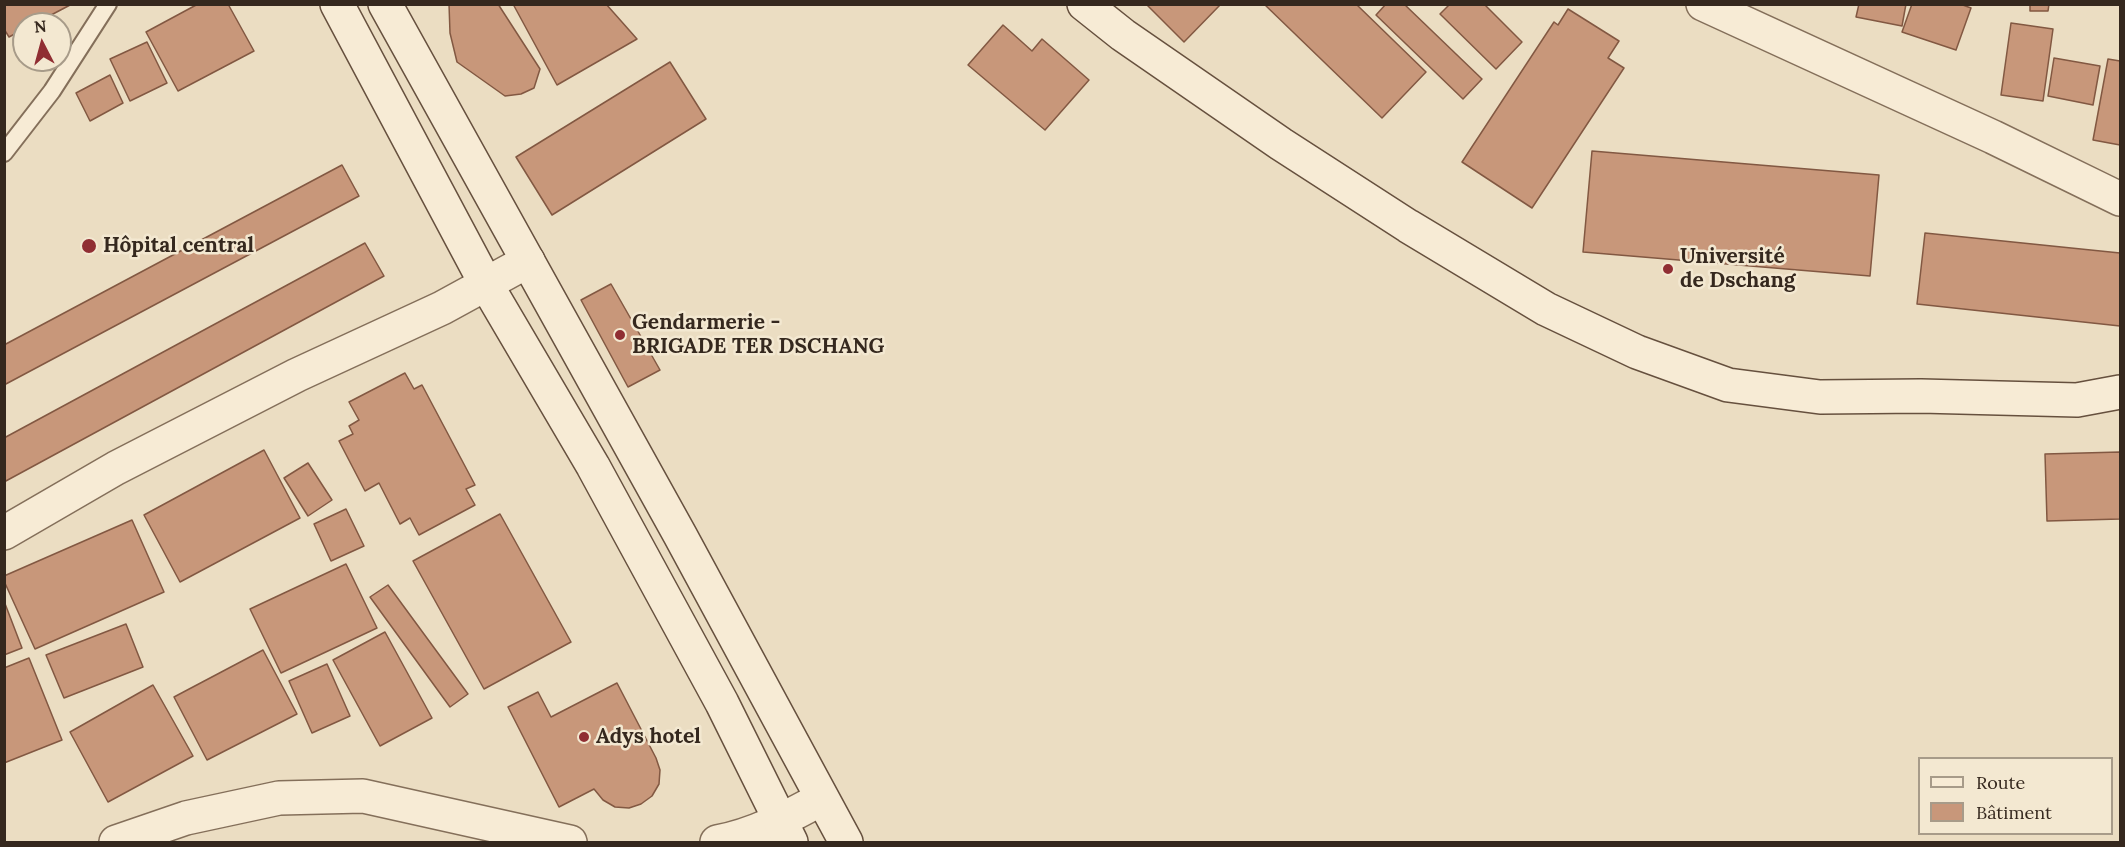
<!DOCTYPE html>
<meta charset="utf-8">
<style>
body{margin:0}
#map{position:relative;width:2125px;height:847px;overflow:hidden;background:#ebddc2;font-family:Lora,serif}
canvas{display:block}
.frame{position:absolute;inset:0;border:6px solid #35281e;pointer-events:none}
.legend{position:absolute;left:1918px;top:757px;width:195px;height:78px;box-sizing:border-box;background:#f3e8d1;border:2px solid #a79b89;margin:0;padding:8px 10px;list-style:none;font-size:18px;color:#35281e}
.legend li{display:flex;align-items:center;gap:12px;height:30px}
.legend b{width:30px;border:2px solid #a79b89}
.north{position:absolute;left:12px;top:12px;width:60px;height:60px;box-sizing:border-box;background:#f3e8d1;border:2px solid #a79b89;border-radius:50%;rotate:354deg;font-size:16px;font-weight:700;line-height:24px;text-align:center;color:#35281e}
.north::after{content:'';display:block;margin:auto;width:21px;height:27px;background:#902e33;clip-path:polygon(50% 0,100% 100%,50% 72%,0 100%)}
</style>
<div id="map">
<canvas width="2125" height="847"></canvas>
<div class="frame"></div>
<ul class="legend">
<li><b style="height:8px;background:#f7ebd5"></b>Route</li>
<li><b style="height:16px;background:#c8977a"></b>Bâtiment</li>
</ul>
<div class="north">N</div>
</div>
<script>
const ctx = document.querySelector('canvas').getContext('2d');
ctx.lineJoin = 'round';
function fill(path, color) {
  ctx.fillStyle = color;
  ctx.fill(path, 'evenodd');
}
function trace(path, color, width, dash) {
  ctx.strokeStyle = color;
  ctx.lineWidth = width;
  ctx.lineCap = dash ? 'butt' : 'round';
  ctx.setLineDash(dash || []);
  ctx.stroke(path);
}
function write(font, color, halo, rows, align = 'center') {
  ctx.font = font + ' Lora,serif';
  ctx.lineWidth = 5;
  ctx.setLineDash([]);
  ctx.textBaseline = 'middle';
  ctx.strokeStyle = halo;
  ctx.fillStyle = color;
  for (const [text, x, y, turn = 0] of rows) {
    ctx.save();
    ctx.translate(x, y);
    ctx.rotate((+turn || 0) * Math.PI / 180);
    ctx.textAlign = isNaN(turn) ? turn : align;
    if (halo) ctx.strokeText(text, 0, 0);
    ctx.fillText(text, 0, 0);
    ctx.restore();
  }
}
const building = new Path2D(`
 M4 4H72L34 24H24V29L9 37 4 29Z
 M198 4H228L254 51 178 91 146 32Z
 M449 4H498L540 69 534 88 521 94 505 96 457 62 450 33Z
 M513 4H606L637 39 557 85Z
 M1146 4H1221L1184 42Z
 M1264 4H1356L1426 72 1382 118Z
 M1386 4H1404L1482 79 1463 99 1376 15Z
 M1450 4H1484L1522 42 1496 69 1440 14Z
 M1859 4H1906L1902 26 1856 17Z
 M1912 4H1960L1971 8 1956 50 1902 32Z
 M2030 4H2049L2048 11H2030Z
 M1568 9 1619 41 1608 58 1624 68 1532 208 1462 162 1554 22 1558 25Z
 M2011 23 2053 29 2043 101 2001 95Z
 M1003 25 1032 51 1042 39 1089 80 1045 130 968 65Z
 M147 42 167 83 130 101 110 59Z
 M2054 58 2100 66 2093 105 2048 96Z
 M2108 59 2120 61V145L2093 140Z
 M670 62 706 119 552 215 516 157Z
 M110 75 123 103 90 121 76 93Z
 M1592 151 1879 175 1870 276 1583 252Z
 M342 165 359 196 4 385V345Z
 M1925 233 2120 253V326L1917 304Z
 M365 243 384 276 4 482V438Z
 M611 284 660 370 628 387 581 300Z
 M405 373 414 389 422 385 475 485 466 489 475 505 419 535 410 518 400 524 379 483 365 491 339 441 353 434 349 426 359 420 349 402Z
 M264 450 300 518 180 582 144 515Z
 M2120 452V519L2047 521 2045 454Z
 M308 463 332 500 308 516 284 478Z
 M346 509 364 546 331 561 314 524Z
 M500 514 571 642 484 689 413 561Z
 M132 520 164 592 35 649 4 581V576Z
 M346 564 377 628 281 673 250 609Z
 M388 585 468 694 450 707 370 597Z
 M4 601 22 648 4 655Z
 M126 624 143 667 64 698 46 655Z
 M385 632 432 718 380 746 333 660Z
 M263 650 297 714 207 760 174 697Z
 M29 658 62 740 4 763V668Z
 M327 664 350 716 312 733 289 681Z
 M617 683 656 758 660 770 659 784 652 796 641 804 629 808 615 807 603 800 594 789 559 807 508 707 538 692 551 717Z
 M153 685 193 756 108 802 70 732Z`);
fill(building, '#c8977a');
trace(building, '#825842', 1.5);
const lane = new Path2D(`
 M4 153 52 91 108 4`);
const street = new Path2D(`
 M1703 4 1993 137 2120 199
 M4 533 116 468 297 375 442 308 528 261
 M116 842 186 818 279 798 363 796 570 842
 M717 842C755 835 788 817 821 799`);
const secondary = new Path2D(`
 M337 4 486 284 593 466 722 703 791 842
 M385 4 680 535 846 842
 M1084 4 1123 35 1281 144 1408 226 1546 309 1637 352 1728 385 1820 397 1921 396 2077 400 2120 392`);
trace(lane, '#846f5a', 20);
trace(street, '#846f5a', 36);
trace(secondary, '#66503e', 36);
trace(lane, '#f7ebd5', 16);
trace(street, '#f7ebd5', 33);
trace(secondary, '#f7ebd5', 33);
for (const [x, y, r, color] of [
 [89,246,8,"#902e33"],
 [1668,269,6,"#902e33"],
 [620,335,6,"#902e33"],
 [584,737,6,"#902e33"]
]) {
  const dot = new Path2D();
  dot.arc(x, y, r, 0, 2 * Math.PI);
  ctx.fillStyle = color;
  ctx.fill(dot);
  trace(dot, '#f3e8d1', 2);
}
write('bold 21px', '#35281e', '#f3e8d1', [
 ["Hôpital central",103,246],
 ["Université",1680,257],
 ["de Dschang",1680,281],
 ["Gendarmerie -",632,323],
 ["BRIGADE TER DSCHANG",632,347],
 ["Adys hotel",596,737]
], 'left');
</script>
